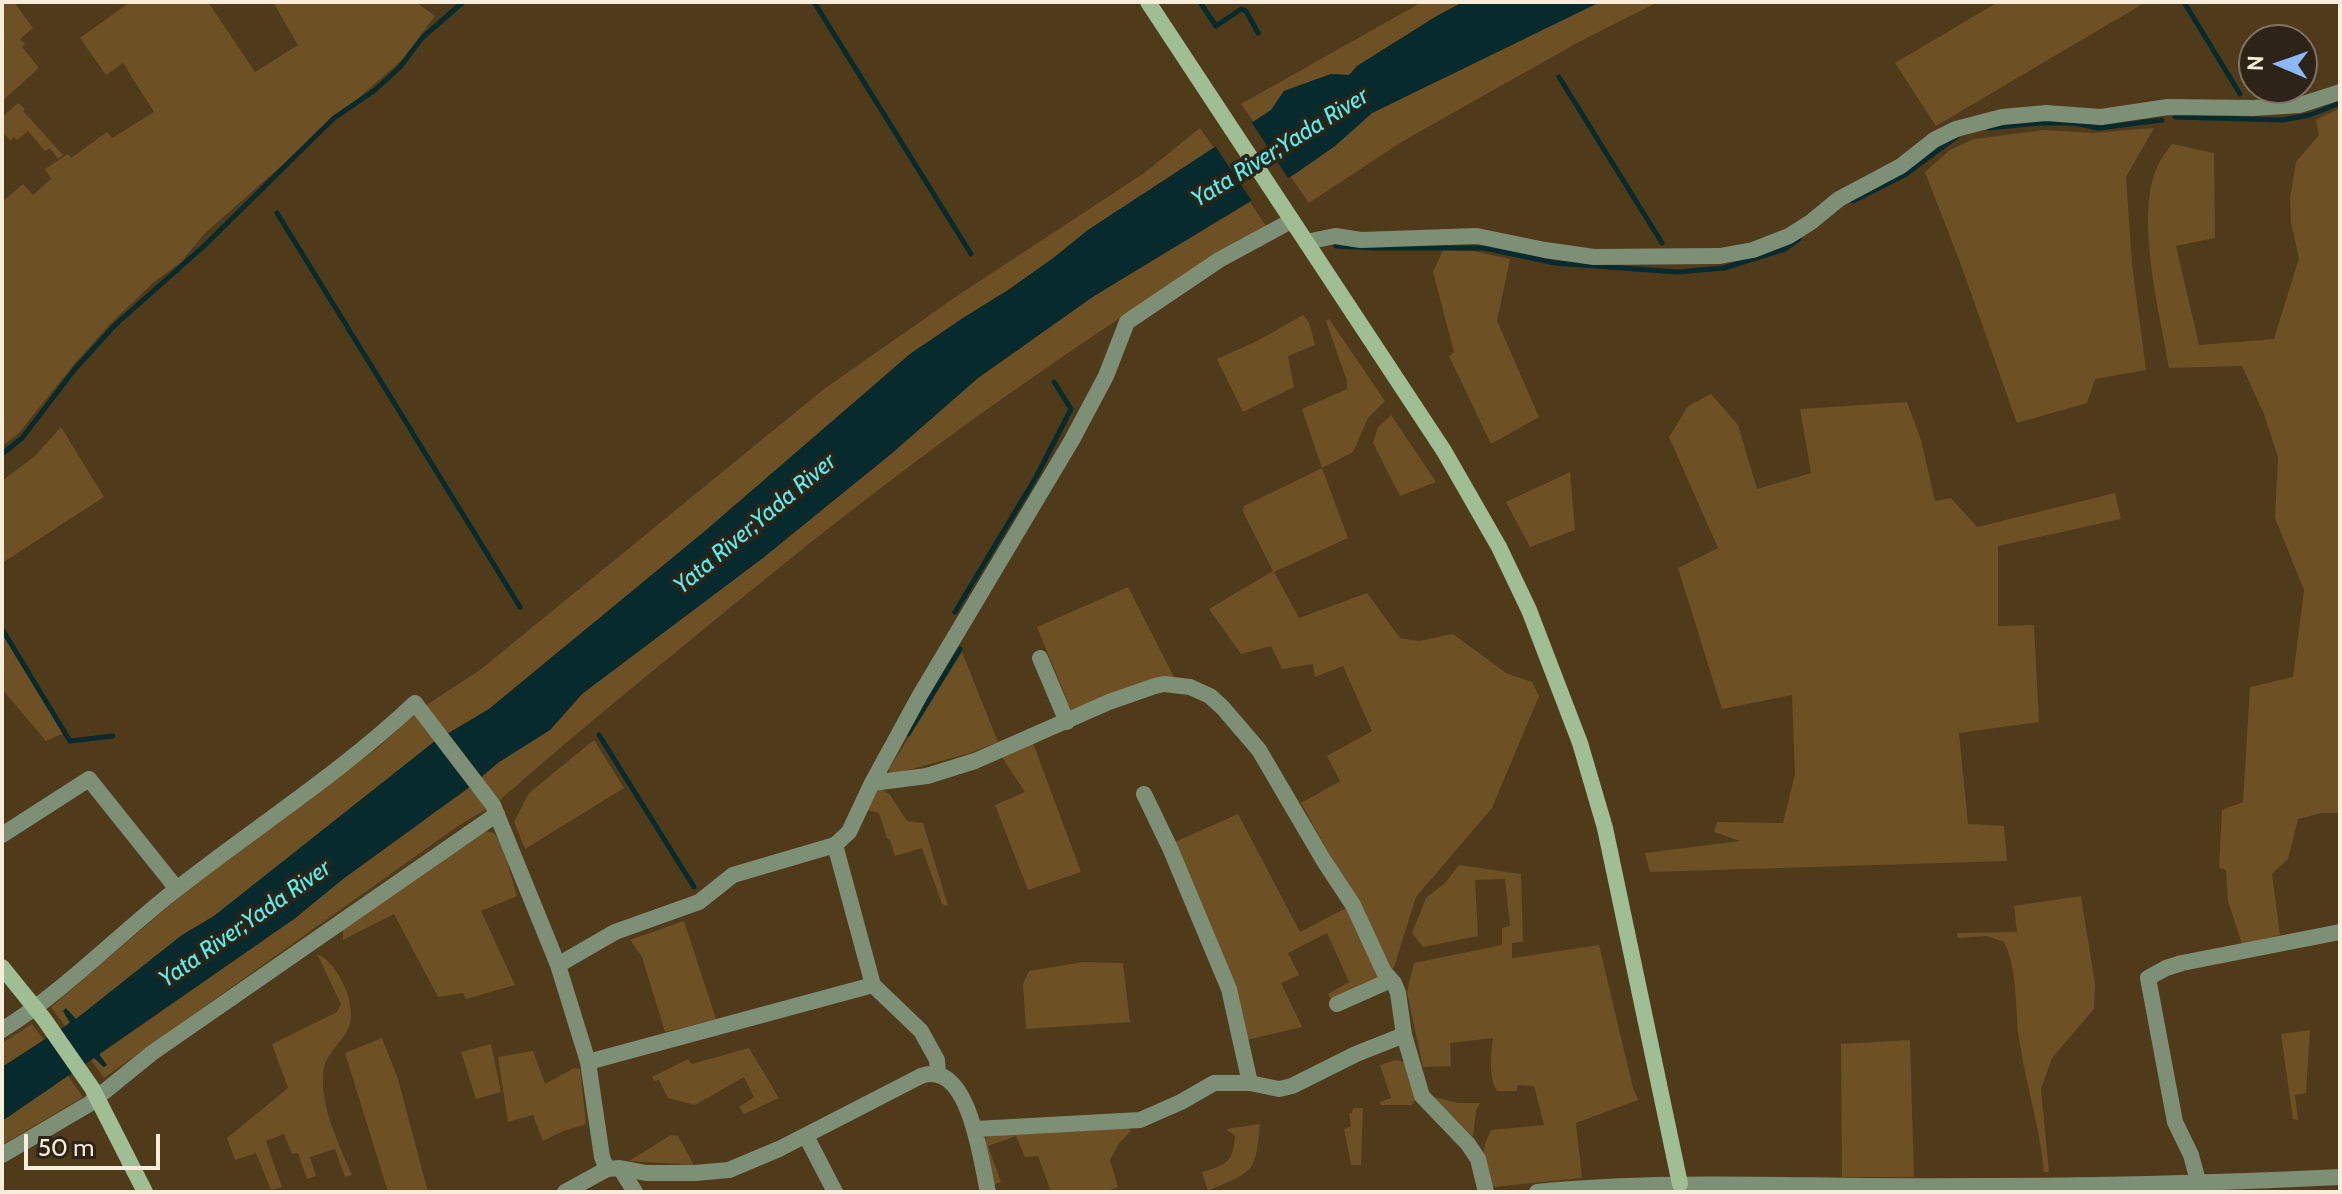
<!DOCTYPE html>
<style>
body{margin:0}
#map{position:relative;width:2342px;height:1194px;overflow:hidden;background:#4f3a1a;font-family:Cabin,sans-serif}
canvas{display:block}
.frame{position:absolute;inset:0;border:4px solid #f8ecda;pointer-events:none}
.north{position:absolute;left:2238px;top:24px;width:80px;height:80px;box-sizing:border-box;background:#2d2316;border:2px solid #7e7364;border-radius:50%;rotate:272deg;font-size:22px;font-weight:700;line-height:32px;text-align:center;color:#f8ecda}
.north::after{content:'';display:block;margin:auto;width:28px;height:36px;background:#8abafc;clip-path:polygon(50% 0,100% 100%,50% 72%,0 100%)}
.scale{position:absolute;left:24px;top:1134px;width:136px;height:36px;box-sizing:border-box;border:4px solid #f8ecda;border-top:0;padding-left:10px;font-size:24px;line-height:28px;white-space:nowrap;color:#f8ecda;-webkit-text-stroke:6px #2d2316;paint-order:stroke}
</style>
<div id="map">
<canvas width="2342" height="1194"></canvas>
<div class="frame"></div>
<div class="north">N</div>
<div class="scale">50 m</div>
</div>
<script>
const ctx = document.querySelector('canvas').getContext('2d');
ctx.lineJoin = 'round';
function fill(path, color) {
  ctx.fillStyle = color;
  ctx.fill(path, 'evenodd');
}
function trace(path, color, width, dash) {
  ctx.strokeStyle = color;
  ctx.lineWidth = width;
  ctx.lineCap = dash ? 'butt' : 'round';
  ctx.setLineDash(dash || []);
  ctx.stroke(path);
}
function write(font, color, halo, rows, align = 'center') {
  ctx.font = font + ' Cabin,sans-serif';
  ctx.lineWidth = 7;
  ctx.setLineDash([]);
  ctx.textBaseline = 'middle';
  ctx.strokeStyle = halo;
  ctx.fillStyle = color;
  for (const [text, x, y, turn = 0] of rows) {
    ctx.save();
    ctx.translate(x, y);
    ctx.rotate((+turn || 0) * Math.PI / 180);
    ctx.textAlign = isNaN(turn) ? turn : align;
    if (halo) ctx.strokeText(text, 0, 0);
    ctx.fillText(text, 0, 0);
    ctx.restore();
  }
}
fill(new Path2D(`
 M2 2H14L33 28 20 39 25 44 22 47 39 68 2 101Z
 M130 2H208L255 72 298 45 273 2H416L435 16 422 33 411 52 205 233 180 263 154 282 112 322 75 363 18 434 2 446V202L23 184 33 195 51 179 45 169 68 154 71 158 107 132 112 138 154 112 123 63 106 75 80 38Z
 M1422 2H1463L1435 17 1358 66 1349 75 1331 74 1284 91 1271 110 1254 122 1241 104Z
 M1600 2H1658L1577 43 1403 141 1309 203 1290 176 1335 146 1372 113Z
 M1998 2H2146L1936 126 1895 63Z
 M18 103 25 109 23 111 63 155 58 159 50 148 45 151 28 131 17 140 14 137 11 141 2 132V117Z
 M2340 108V813H2322L2298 819 2288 859 2272 874 2280 935 2242 944 2228 901 2226 870 2219 868 2222 810 2243 802 2250 687 2293 677 2304 590 2275 518 2278 457 2264 414 2242 366 2169 368C2160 313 2134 215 2158 165 2161 158 2167 151 2172 144L2214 153 2215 238 2176 246 2199 345 2274 339 2299 258 2291 223 2290 199 2296 162 2319 135 2316 120Z
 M1200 128 1214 148 1088 230 1052 259 1008 290 963 318 910 354 705 531 489 709 449 734 425 706 480 670 824 389 957 296 1144 173Z
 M2154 128 2126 177 2132 264 2146 370 2095 379 2087 403 2017 423 1961 265 1925 172 1950 150 1974 139 2044 130 2093 133Z
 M1250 202 1268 229C1193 269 1122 316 1052 364 945 437 842 516 742 598 660 665 578 731 500 800L481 778 499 762 550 730 582 694 891 454 978 378 1094 296Z
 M1443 250 1473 251 1510 259 1497 321 1539 417 1491 444 1449 356 1454 352 1433 272Z
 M1303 315 1309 322 1315 345 1288 356 1294 387 1243 412 1217 359 1259 340Z
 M1329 319 1385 401 1368 418 1353 452 1322 468 1348 538 1274 572 1299 618 1367 593 1400 638 1418 641 1453 634 1506 673 1532 682 1539 696 1492 808 1416 897 1394 967 1390 971 1347 886 1301 803 1340 781 1327 756 1372 731 1343 666 1315 677 1313 664 1282 669 1271 646 1241 654 1209 609 1273 571 1243 512 1244 506 1322 468 1302 409 1347 389V381L1326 321Z
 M1711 394 1738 425 1757 489 1811 473 1800 409 1907 402 1921 440 1935 501 1951 498 1977 527 2115 493 2121 519 1998 546V626L2034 625 2039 722 1959 733 1968 824 2004 826 2007 861 1650 872 1645 853 1740 841 1714 832 1717 822 1783 823 1795 774 1792 695 1722 709 1678 568 1718 548 1669 437 1688 406Z
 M1391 415 1436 482 1400 496 1373 443 1378 427Z
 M61 427 104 497 2 563V481L35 456Z
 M1570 472 1575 530 1530 547 1506 502Z
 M1128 587 1175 679 1072 712 1037 627Z
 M2 628 64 733 46 741 2 689Z
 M962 652 998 742 970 753 890 775 889 769Z
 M415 713 435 741 214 916 182 935 76 1019 66 1009 70 1022 65 1026 51 1007 189 889 379 747Z
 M594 740 624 788 525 849 514 822 529 793Z
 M1033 743 1081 872 1028 890 995 805 1025 792 1001 756Z
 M470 787 488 808 458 826 104 1078 91 1060 94 1057 103 1067 106 1065 99 1055 294 919 343 879Z
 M880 788 890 795 907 821 923 823 948 906 942 904 922 848 895 856 890 840 887 838 879 813 867 810 876 791Z
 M1238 814 1300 932 1348 907 1381 977 1332 1002 1328 994 1349 982 1327 933 1288 953 1299 975 1281 983 1302 1027 1247 1040 1175 842Z
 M485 831 494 833 502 845 517 896 481 911 515 985 466 999 463 993 438 997 394 914 343 940V929Z
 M1459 865 1521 874 1523 942 1512 943V958L1599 945 1633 1088 1638 1100 1576 1123 1582 1178 1493 1187C1485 1161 1478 1156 1491 1130L1544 1125 1534 1086 1518 1085 1516 1091H1497C1488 1077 1491 1054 1493 1038L1450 1043 1451 1066 1423 1067 1407 992 1414 963 1502 945V928L1510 926 1505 879 1475 880 1478 936 1423 947 1412 933 1426 898 1445 883Z
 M2081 896 2095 984 2094 1009 2052 1058 2041 1089 2049 1172H2044C2040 1129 2027 1088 2020 1045 2014 1011 2019 973 2004 942L1987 936 1958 938 1957 933 2017 932 2014 906Z
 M684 921 716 1019 665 1032 642 957 630 940Z
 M317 954C338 962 358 1006 349 1027 342 1044 324 1053 323 1075 321 1109 339 1144 352 1175L345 1177 335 1149 310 1157 316 1176 307 1179 298 1153 292 1154 284 1134 266 1141 282 1187 271 1190 256 1153 235 1160 227 1138 288 1088 272 1044 337 1012 341 1004Z
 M1083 962 1123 963 1130 1022 1026 1029 1023 984 1029 971Z
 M32 1024 44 1040 2 1067V1043Z
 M2310 1030 2306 1093 2295 1095 2298 1120 2293 1119 2281 1034Z
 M382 1038 398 1079 428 1192H388L345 1053Z
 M1910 1040 1914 1177H1842L1841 1044Z
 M491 1044 501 1092 476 1099 461 1052Z
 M749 1048 779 1098 744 1114 739 1107 754 1097 744 1077 695 1105 668 1098 659 1080 654 1081 652 1077 688 1059 692 1064Z
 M533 1051 545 1084 574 1068 580 1069 586 1124 563 1131 543 1141 533 1115 508 1122 498 1057Z
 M1396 1060 1404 1062 1416 1099 1412 1105H1381L1380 1102 1391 1098 1380 1065Z
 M68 1076 83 1097 2 1145V1121Z
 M1434 1097 1458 1103H1480L1476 1111 1473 1137Z
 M1353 1108H1363L1361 1165H1351L1344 1129 1351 1126 1349 1114 1352 1113Z
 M1260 1124C1255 1176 1254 1170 1208 1191L1202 1172C1226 1165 1233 1163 1235 1136L1226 1129Z
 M1125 1126 1131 1131 1119 1143 1110 1160 1118 1187 1105 1192H1051L1038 1156 1025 1157 1016 1136 988 1146 1001 1182 994 1185 983 1142 989 1135Z
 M671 1135 678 1136 694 1165 629 1161Z`), '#6d5124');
fill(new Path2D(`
 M1463 2H1600L1372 113 1335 146 1295 174 1094 296 978 378 891 454 763 558 582 694 550 730 499 762 464 791 343 879 294 919 99 1054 107 1065 104 1067 94 1058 2 1121V1067L70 1023 63 1011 66 1008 76 1019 182 935 214 916 435 741 489 709 705 531 910 354 963 318 1008 290 1052 259 1088 230 1271 110 1284 91 1331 74 1349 75 1357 66 1435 17Z`), '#072b2c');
fill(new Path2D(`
 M1250 120 1290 181 1254 204 1214 144Z`), '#4f3a1a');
trace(new Path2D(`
 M814 2 971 254
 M1200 2 1216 26 1241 9 1246 11 1258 33
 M2184 2 2240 94
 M1559 77 1662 243
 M2175 117 2283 120 2310 115 2340 103
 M1989 128 2039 123H2073L2099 128 2162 120
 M1853 201 1906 174 1956 137
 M277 213 520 607
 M1336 246 1373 248H1484L1555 263 1677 272 1724 268 1785 249 1799 239
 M2 454 22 438 75 369 115 325 204 246 334 118 375 90 400 67 422 38 463 2
 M955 612 1036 477 1071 409 1054 382
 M2 629 70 741 113 736
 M908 734 960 649
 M599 735 694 887`), '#072b2c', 5);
trace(new Path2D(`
 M1306 242 1335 236 1361 240 1477 236 1545 250 1594 257 1720 256 1753 250 1789 236 1811 222 1839 199 1901 166 1934 140 1956 129 2002 117 2046 113 2101 117 2168 107 2253 108 2300 105 2340 92
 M1040 658 1067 722
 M872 783 927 776 975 761 1109 702 1155 686 1164 684 1190 687 1210 696 1223 708 1259 750 1324 861 1353 905 1384 972 1394 983 1398 993 1404 1035 1422 1096 1468 1144 1478 1159 1486 1192
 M1144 794 1170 848 1229 989 1250 1083
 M2 835 89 779 177 889
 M835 845 873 985 921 1031 937 1060 938 1073
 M558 965 615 932 699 902 733 875 835 845 849 832 872 783 920 695 1072 440 1106 376 1127 322 1219 260 1291 221
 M1337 1004 1391 980
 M2 1030C66 990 119 934 178 888 257 826 342 772 415 703L493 805 558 965 588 1062 602 1157 607 1169
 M588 1062 873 985
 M976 1129 1140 1120 1181 1102 1214 1083H1250L1279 1089 1292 1086 1356 1054 1404 1035
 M806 1136 835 1192
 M2 1155 89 1104 152 1053 497 814
 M620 1168 635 1192
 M565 1192 607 1169 620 1168 646 1173H695L729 1170 779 1149 921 1076C969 1058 981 1161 988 1192
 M1537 1192C1646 1181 1756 1185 1865 1186 2024 1187 2182 1185 2340 1177
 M2201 1192 2191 1155 2175 1122 2148 978 2166 968 2182 963 2340 932`), '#7d9076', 16);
trace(new Path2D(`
 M1148 2 1444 451 1499 547 1529 610 1580 743 1605 828 1680 1184
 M2 967 44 1019 92 1088 145 1192`), '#a0be93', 16);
write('italic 24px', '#53f0f2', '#2d2316', [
 ["Yata River;Yada River",1280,148,-32],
 ["Yata River;Yada River",755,524,-40],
 ["Yata River;Yada River",245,924,-35]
]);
</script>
